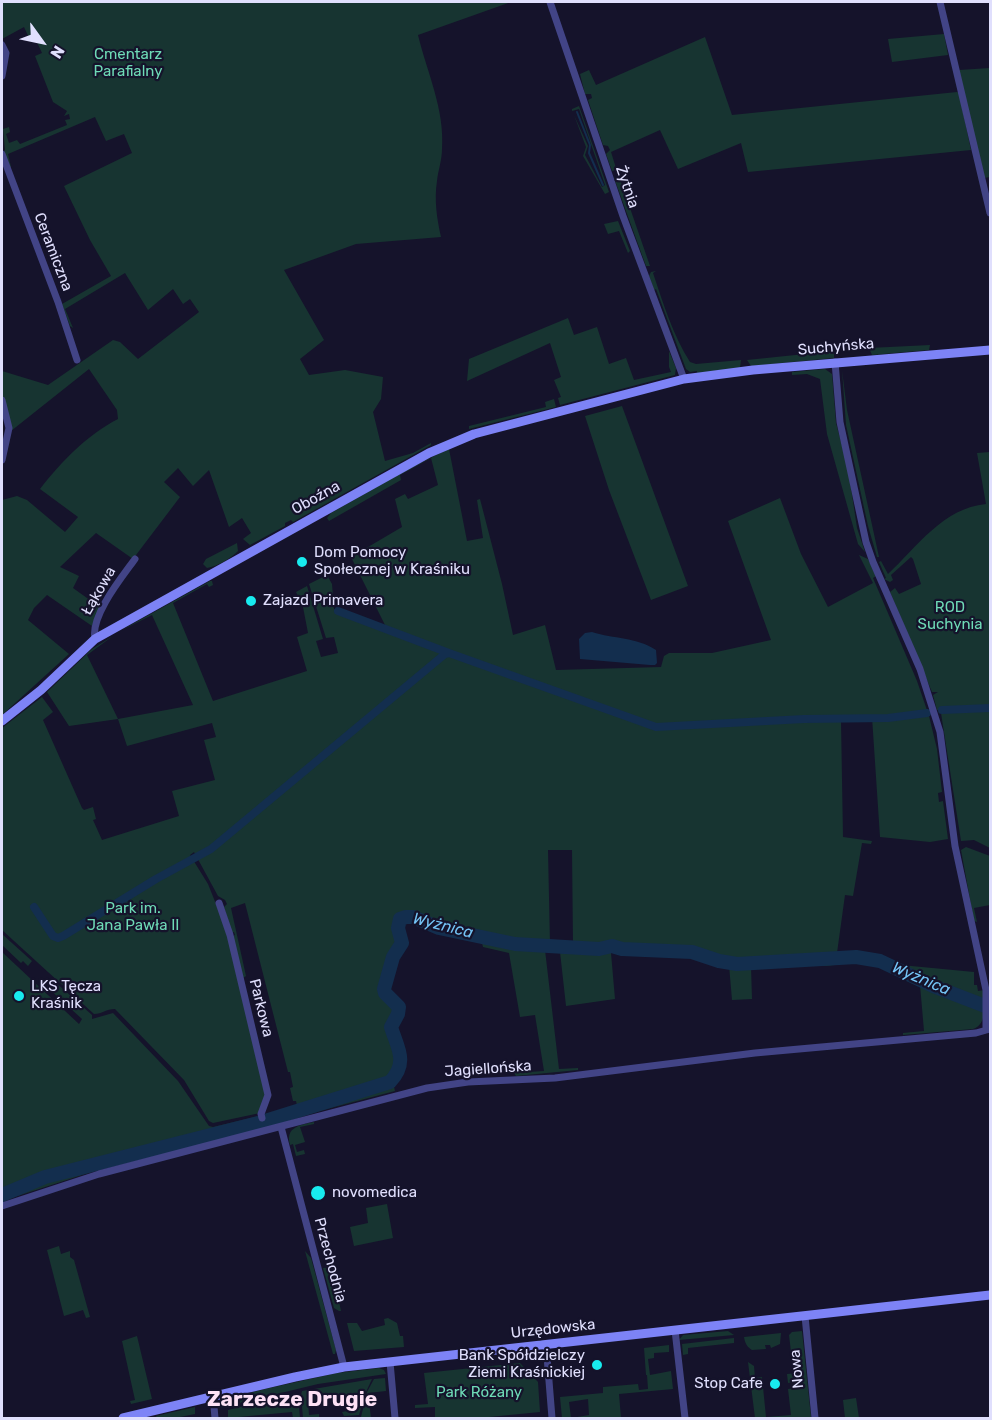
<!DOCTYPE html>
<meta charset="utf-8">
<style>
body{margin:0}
#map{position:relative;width:992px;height:1420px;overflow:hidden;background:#15132b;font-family:Rubik,sans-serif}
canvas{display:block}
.frame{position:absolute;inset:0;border:3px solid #e0dffd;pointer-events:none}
.north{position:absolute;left:12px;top:12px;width:60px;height:60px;-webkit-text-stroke:4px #15132b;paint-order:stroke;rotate:123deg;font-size:16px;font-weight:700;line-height:24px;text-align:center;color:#e0dffd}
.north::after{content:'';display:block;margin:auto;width:21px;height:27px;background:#e0dffd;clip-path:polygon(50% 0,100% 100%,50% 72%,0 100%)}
</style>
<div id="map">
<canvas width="992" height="1420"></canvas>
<div class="frame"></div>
<div class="north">N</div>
</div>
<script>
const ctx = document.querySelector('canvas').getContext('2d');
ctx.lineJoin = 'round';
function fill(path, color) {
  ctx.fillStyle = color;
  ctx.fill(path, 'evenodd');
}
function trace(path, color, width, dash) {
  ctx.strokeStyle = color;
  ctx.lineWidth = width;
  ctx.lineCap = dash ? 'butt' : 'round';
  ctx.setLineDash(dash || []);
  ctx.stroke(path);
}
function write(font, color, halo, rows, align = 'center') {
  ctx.font = font + ' Rubik,sans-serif';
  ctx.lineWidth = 4.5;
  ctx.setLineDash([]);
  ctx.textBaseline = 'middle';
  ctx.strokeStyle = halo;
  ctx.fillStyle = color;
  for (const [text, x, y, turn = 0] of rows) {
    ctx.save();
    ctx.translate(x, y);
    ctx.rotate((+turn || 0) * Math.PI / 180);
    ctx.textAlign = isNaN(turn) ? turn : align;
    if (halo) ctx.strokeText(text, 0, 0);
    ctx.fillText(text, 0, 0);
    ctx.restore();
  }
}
fill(new Path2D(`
 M2 2H511L418 35C427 72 445 110 442 149 442 160 438 171 437 181 434 200 437 219 441 237L356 244 284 270 324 340 300 359 309 375 345 370 383 377 381 399 373 412 385 461 413 453 431 443V445L293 522 291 520 285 523V526L250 545 243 539 251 533 242 518 229 527 209 470 193 486 178 468 164 482 180 497 133 559 96 533 60 567 79 576 73 588 101 608 92 626 47 595 34 608 28 620 69 654 2 715V500L17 496 27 500 65 532 78 517 40 489C62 461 87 435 118 419L117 410 89 369 11 431 2 395V371L48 385 113 340 120 342 138 359 199 312 190 299 183 304 173 289 148 310 125 273 65 309 73 328 70 326 62 304 111 276 90 240 64 186 132 153 124 134 106 141 95 117 8 154 11 167H9L4 151 5 150 3 129 9 127 10 132 6 134 9 143 17 140 20 144 67 125 65 120 70 119 69 114 64 116 67 111 53 102 35 56 42 53 35 38 30 40 24 27 2 39Z
 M944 34 948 55 892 62 888 39Z
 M705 37 732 115 957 92 959 93 971 150 748 172 741 143 678 169 660 130 611 152 616 168 619 169 612 171 606 154 610 150 608 146 603 145 588 100 592 98 591 94H585L580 74 589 70 596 85Z
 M990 68V177L984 178 959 70Z
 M579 106 609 192 605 194 583 156 586 147 574 115 588 146 585 155 602 187 605 185 579 109 572 111V109Z
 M618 176H622L620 179 650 266H646L614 178Z
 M618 221 630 251 628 253 619 231 608 234 604 224Z
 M656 271 653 273C663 303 673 335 690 362L696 364 741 360 740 368 697 373V371L690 372 686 369 656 289 654 290 649 276 651 272Z
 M568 318 574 335 597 327 609 364 626 358 634 380 671 372 669 367V351L676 368 675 375 560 405 558 398 561 397 554 380 561 377 550 343 467 381 469 359Z
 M930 345 929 350 872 355 869 348Z
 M834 351V358L751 366 747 360Z
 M825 369 832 374 836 423 848 468 857 528 865 552 858 544 827 434 820 379 807 374 792 375V372Z
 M842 370 847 410 879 557H877L868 526 846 425Z
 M554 399 556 407 469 429V426L546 407 545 402Z
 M622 406 688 586 651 600 609 490 585 416Z
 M449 449 467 541 483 538 477 500 480 499 502 584 513 635 545 625 556 670 661 667 664 656 669 653H712L771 640 728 521 780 498 801 554 828 607 873 583 859 555 868 559 876 576 873 578 917 681 929 716 937 749 942 792 938 793 939 802 943 801 948 839 930 842 880 837 872 717 794 716 684 727 841 721 843 837 872 841 871 844 862 843 853 896 845 895 837 953 875 956 901 965 974 972V985H977L978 991 984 990C984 1004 988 1024 973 1029L903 1035V1033L924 1031 920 985 897 971 868 962H856L827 966H751L752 999 732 1000 729 965C715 961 701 955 687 953 662 949 636 951 611 953L615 999 566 1006 560 952 545 950 559 1069 578 1068V1070L516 1076 514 1073 544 1071 535 1015 520 1017 509 953 483 947 481 939 406 917 400 919 398 928 402 943 393 957 384 989 385 993 399 1007 398 1014 391 1027C394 1036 400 1044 400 1054 401 1070 391 1075 395 1091L266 1125 265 1115 298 1110 296 1101H293L290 1088 293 1087 290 1072H288L245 903 231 908 246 976 243 978 233 936 235 935 234 932 232 933 224 907 227 904 225 900 218 896 194 852 190 855 208 884 228 934 266 1097 260 1113 213 1123 209 1121 184 1080 115 1009C106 1009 102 1014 94 1014L2 930V728L42 697 53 712 43 720 82 808 84 810 93 807 96 819 93 820 102 840 179 816 172 791 215 780 204 740 216 737 212 723 127 746 118 719 69 726 47 692 92 649 113 636 87 655 118 719 193 705 152 615 120 631 210 581H212L213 585 209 587 207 584 173 603 213 701 307 671 297 637 308 633 303 607 296 592 307 586 323 639 316 641 321 657 338 653 334 637 326 638 309 584 327 575 332 584 334 609 386 627 351 557 402 527 395 499 405 494 408 499 438 485 431 458 400 475 401 480 329 521 327 518 331 513C370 491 408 468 449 449ZM548 850H572L573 945 550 944Z
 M990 452V706L937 710 933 695 938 692H932L890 592 895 588 899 594 921 584 913 559 911 557 891 575 893 580 890 582 884 579 886 578 879 562 881 561 888 574C917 547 943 508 986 504L977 453Z
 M237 543 238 551C230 559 218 566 207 568L203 564 206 559Z
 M990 710V848L974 840 961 841 941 713Z
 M966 847 990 856V905L974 908 977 922 974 921 961 850Z
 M2 934 32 961 28 966 23 961 21 963 2 945Z
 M2 952 79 1024 82 1019 47 987 53 980 92 1015V1019L113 1013 178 1081 209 1126 213 1127 259 1116 261 1118 262 1126 119 1163 113 1159V1165L2 1201Z
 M314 1122V1124L300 1127 305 1142 295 1145 297 1152 304 1150 305 1154 296 1156 293 1144 290 1145C285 1127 300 1125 314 1122Z
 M387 1204 393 1238 354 1246 350 1227 368 1223 366 1208Z
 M59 1246 61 1254 70 1251V1257L74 1260 90 1317 86 1318 83 1310 64 1316 47 1250Z
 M305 1251 311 1258 336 1350 335 1354H333Z
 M332 1267 341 1311H339L334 1308 323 1268Z
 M388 1318 397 1323 400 1336H403L404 1347 354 1351 347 1323H357L362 1331 385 1325 384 1319Z
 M728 1331 734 1335 679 1340 683 1335Z
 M802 1331 811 1417 755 1418 748 1362 754 1366 755 1378 762 1377 766 1417 791 1415 788 1389 795 1388 794 1382 788 1383 787 1374 800 1373 798 1352H791L789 1335 792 1332Z
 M781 1333 780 1344 771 1348 770 1345H765L766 1349 752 1350C747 1347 745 1343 744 1337Z
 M137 1336 152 1399 131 1404 130 1401 135 1400 122 1341Z
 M734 1338V1343L688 1348V1354L683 1355 682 1344Z
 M669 1345V1352L654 1353V1358L648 1359 650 1375 671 1371 673 1389 619 1394 621 1418H562L560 1397 603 1393V1387L638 1384 639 1390 648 1389 647 1375H646L644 1348ZM588 1399 589 1415 571 1418 569 1402Z
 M520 1363 538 1382 540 1412 479 1418H435V1407L415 1408V1405L428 1404 424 1373Z
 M379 1368 384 1370 386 1374 318 1384 219 1408 226 1399 265 1389 337 1373Z
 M385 1378 386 1391 368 1393 371 1418 361 1417 367 1392 374 1379Z
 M372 1379 366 1392 359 1415 344 1416 342 1412 352 1410 350 1397 308 1401 309 1415 319 1414V1418H303L301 1395 302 1391Z
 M296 1393 298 1394 300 1418H293L292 1412 228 1418V1410Z
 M856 1398 859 1418H845L843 1400Z
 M195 1407V1414L175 1418H157L156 1416Z`), '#173431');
fill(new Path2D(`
 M592 632C614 639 636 637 656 650L657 663 655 665H650L580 659 579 639 585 633Z`), '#132e4e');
trace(new Path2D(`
 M577 112 590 145 589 153 603 185`), '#132e4e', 2);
trace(new Path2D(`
 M338 611 449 653
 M942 710 990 708
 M34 907 53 936 58 938 63 936 156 879 211 849 445 654 449 653 656 727 804 719 888 718 927 713`), '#132e4e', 8);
trace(new Path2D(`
 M2 1195 45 1177 262 1122 390 1082C409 1062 397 1047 391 1027L398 1014 399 1007 385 993 384 989 393 957 402 943 398 928 400 919 406 917H413L439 928 515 944 599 949 612 946 622 949 692 952 719 961 737 964 856 957 880 961 933 986 985 1006`), '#132e4e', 14);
trace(new Path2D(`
 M550 2 623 216 684 379
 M940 2 990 213
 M2 45 6 53 2 76
 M2 154 58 302 77 360
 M835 362 840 422 866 542 873 562 920 669 940 732 955 846 986 990V1030
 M2 400 9 428 2 460
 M95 639C90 616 122 577 135 559
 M219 903 230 935 268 1095 261 1114 262 1118
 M281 1127 344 1367
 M2 1206 99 1174 427 1088 468 1082 555 1078 755 1053 976 1033 990 1029
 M805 1316 815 1418
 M675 1330 685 1418
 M546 1344 552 1418
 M390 1362 395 1418
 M213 1396 215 1418`), '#424486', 7);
trace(new Path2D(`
 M2 721 41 690 95 639 429 453 474 434 684 379 753 370 990 350
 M123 1418 295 1377 344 1367 990 1295`), '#7d83f6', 9);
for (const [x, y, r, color] of [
 [302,562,6,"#18ebef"],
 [251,601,6,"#18ebef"],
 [19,996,6,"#18ebef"],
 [318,1193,8,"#18ebef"],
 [597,1365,6,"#18ebef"],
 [775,1384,6,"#18ebef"]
]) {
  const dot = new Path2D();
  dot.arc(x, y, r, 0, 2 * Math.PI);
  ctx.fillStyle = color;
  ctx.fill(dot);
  trace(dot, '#15132b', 2);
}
write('15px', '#6edab6', '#15132b', [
 ["Cmentarz",128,55],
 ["Parafialny",128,72],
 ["ROD",950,608],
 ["Suchynia",950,625],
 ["Park im.",133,909],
 ["Jana Pawła II",133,926],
 ["Park Różany",479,1393]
]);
write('15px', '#e0dffd', '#15132b', [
 ["Żytnia",627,187,71],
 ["Ceramiczna",53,252,69],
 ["Suchyńska",836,347,-5],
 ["Oboźna",316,498,-29],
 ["Łąkowa",99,591,-60],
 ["Parkowa",261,1008,76],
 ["Jagiellońska",488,1069,-4],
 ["Przechodnia",330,1260,75],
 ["Urzędowska",553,1329,-6],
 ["Nowa",797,1369,-96]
]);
write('15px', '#e0dffd', '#15132b', [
 ["Dom Pomocy",314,553],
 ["Społecznej w Kraśniku",314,570],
 ["Zajazd Primavera",263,601],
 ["LKS Tęcza",31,987],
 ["Kraśnik",31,1004],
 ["novomedica",332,1193],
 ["Bank Spółdzielczy",585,1356,"right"],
 ["Ziemi Kraśnickiej",585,1373,"right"],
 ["Stop Cafe",763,1384,"right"]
], 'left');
write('italic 16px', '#74c4f6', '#15132b', [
 ["Wyżnica",443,926,14],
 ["Wyżnica",921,979,23]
]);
write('bold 21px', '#fde1f5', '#15132b', [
 ["Zarzecze Drugie",292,1400]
]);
</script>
